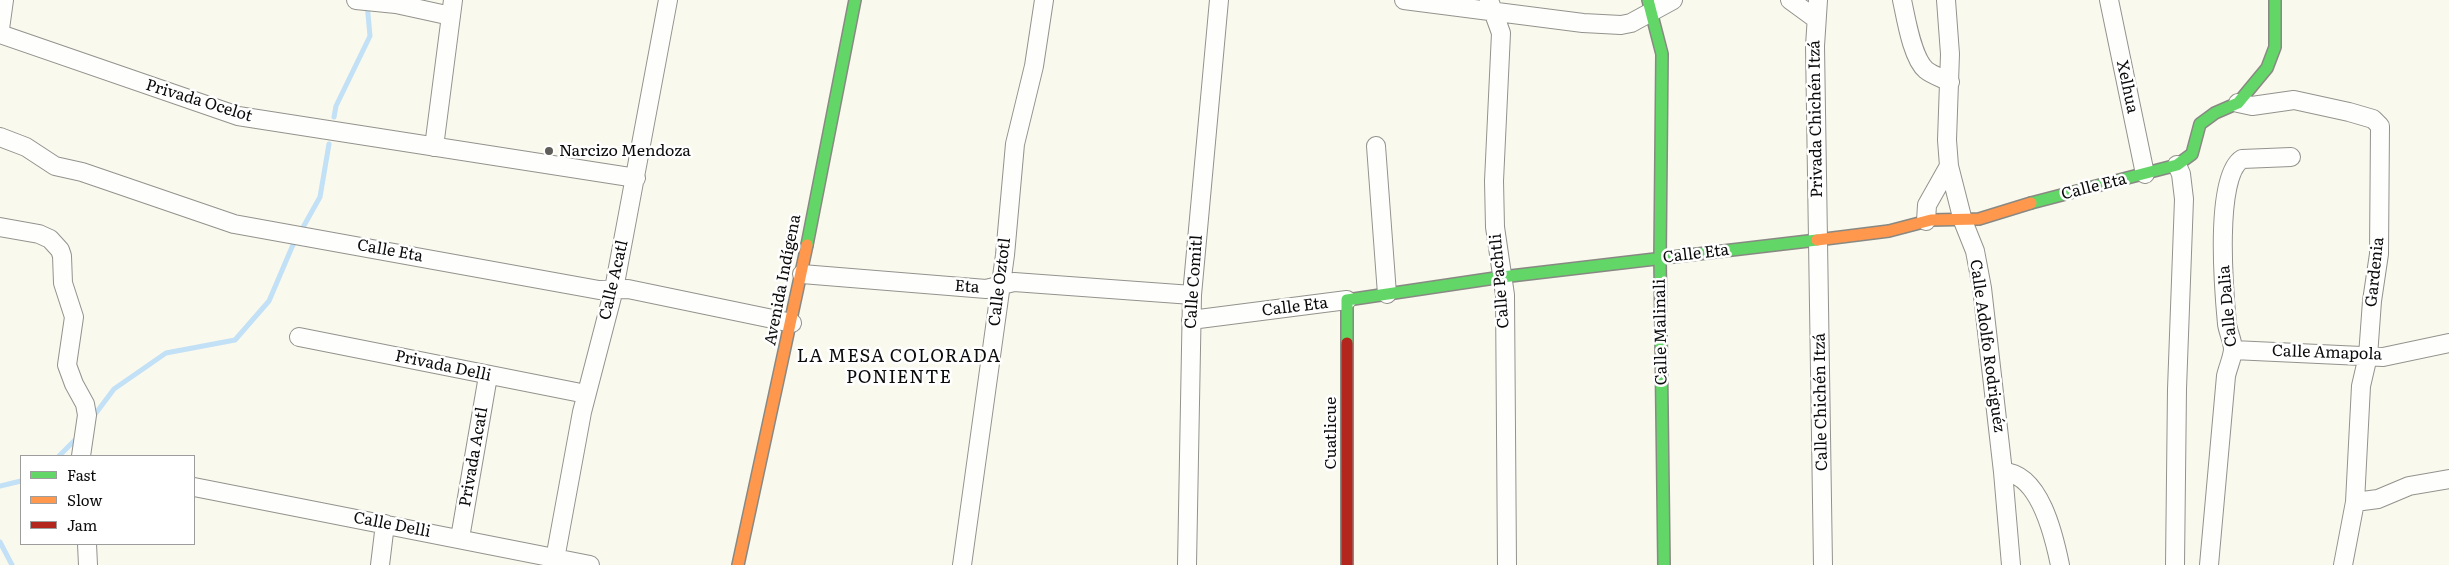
<!DOCTYPE html>
<meta charset="utf-8">
<style>
body{margin:0}
#map{position:relative;width:2449px;height:565px;overflow:hidden;background:#faf9ee;font-family:Literata,serif}
canvas{display:block}
.legend{position:absolute;left:20px;top:455px;width:175px;height:90px;box-sizing:border-box;background:#fff;border:1px solid #9d9d9d;margin:0;padding:6px 9px;list-style:none;font-size:15px;color:#0b0b0b}
.legend li{display:flex;align-items:center;gap:10px;height:25px}
.legend b{width:25px;border:1px solid #9d9d9d}
</style>
<div id="map">
<canvas width="2449" height="565"></canvas>
<ul class="legend">
<li><b style="height:6px;background:#63d668"></b>Fast</li>
<li><b style="height:6px;background:#ff974d"></b>Slow</li>
<li><b style="height:6px;background:#b3261e"></b>Jam</li>
</ul>
</div>
<script>
const ctx = document.querySelector('canvas').getContext('2d');
ctx.lineJoin = 'round';
function trace(path, color, width, dash) {
  ctx.strokeStyle = color;
  ctx.lineWidth = width;
  ctx.lineCap = dash ? 'butt' : 'round';
  ctx.setLineDash(dash || []);
  ctx.stroke(path);
}
function write(font, color, halo, rows, align = 'center') {
  ctx.font = font + ' Literata,serif';
  ctx.lineWidth = 5;
  ctx.setLineDash([]);
  ctx.textBaseline = 'middle';
  ctx.strokeStyle = halo;
  ctx.fillStyle = color;
  for (const [text, x, y, turn = 0] of rows) {
    ctx.save();
    ctx.translate(x, y);
    ctx.rotate((+turn || 0) * Math.PI / 180);
    ctx.textAlign = isNaN(turn) ? turn : align;
    if (halo) ctx.strokeText(text, 0, 0);
    ctx.fillText(text, 0, 0);
    ctx.restore();
  }
}
trace(new Path2D(`
 M334 117 336 106 370 36 367 3
 M93 417 114 389 166 353 235 340 269 301 292 247 320 197 329 144
 M59 456 77 438
 M0 486 21 481
 M0 542 12 565`), '#c2e0f6', 5);
const street = new Path2D(`
 M356 0 396 4 451 16
 M1404 0 1583 23 1621 25 1631 23 1673 0
 M1489 0 1501 33 1494 181 1495 227 1505 295 1507 565
 M1790 0 1816 19
 M1818 0 1815 46 1823 565
 M1902 0C1906 18 1912 58 1926 70 1932 75 1942 78 1950 82
 M1946 0 1950 54 1947 140 1949 166 1963 221 1975 251 1982 288 2003 472 2011 565
 M2109 0 2145 174
 M0 29 4 0
 M0 34 238 116 636 178
 M2238 103 2252 106 2294 100 2349 112 2373 119 2380 126 2379 254 2372 301 2368 356 2361 386 2355 502 2343 565
 M0 137 26 147 55 166 82 172 234 224 599 290 628 289 792 323
 M1376 146 1387 294
 M434 147 453 0
 M1926 221 1927 205 1949 166
 M0 227 39 234 50 239 60 250 62 256 63 283 74 317 67 365 74 384 85 404 87 415 81 456
 M802 274 986 289 1014 282 1192 295
 M1191 320 1347 300
 M299 337 586 394
 M2233 350 2383 357 2449 343
 M2003 472C2040 473 2054 536 2060 565
 M194 487 590 565
 M2355 502 2378 499 2409 486 2449 479
 M460 538 488 376
 M87 544 88 565
 M555 559 582 412 614 289 668 0
 M380 565 385 524
 M962 565 1005 255 1015 144 1034 66 1044 0
 M1187 565 1192 295 1219 0
 M2175 565 2177 389 2184 199 2181 174 2177 165
 M2209 565 2226 376C2228 367 2232 359 2233 350 2233 341 2228 332 2227 324 2224 292 2214 176 2242 159L2291 157`);
const fast = new Path2D(`
 M1648 0 1662 54 1660 258 1664 565
 M2031 203 2177 165 2192 154 2200 124 2215 113 2238 103 2267 68 2275 47V0
 M807 245 855 0
 M1347 343V300L1502 277 1817 240`);
const slow = new Path2D(`
 M1817 240 1889 231 1931 220 1979 219 2031 203
 M738 565 807 245`);
const jam = new Path2D(`
 M1347 343V565`);
trace(street, '#93928d', 20);
trace(fast, '#898984', 14);
trace(slow, '#898984', 14);
trace(jam, '#898984', 14);
trace(street, '#fefefc', 18);
trace(fast, '#63d668', 11);
trace(slow, '#ff974d', 11);
trace(jam, '#b3261e', 11);
for (const [x, y, r, color] of [
 [549,151,5,"#5f5e5a"]
]) {
  const dot = new Path2D();
  dot.arc(x, y, r, 0, 2 * Math.PI);
  ctx.fillStyle = color;
  ctx.fill(dot);
  trace(dot, '#fff', 2);
}
write('16px', '#0b0b0b', '#fff', [
 ["Xelhua",2127,87,78],
 ["Privada Ocelot",199,101,17],
 ["Privada Chichén Itzá",1816,119,-91],
 ["Calle Eta",2094,187,-14],
 ["Calle Eta",390,251,10],
 ["Calle Eta",1696,254,-7],
 ["Gardenia",2375,272,-84],
 ["Calle Acatl",614,280,-77],
 ["Avenida Indígena",783,280,-79],
 ["Calle Pachtli",1500,281,-95],
 ["Calle Oztotl",1000,282,-83],
 ["Calle Comitl",1194,282,-86],
 ["Eta",967,287,4],
 ["Calle Dalia",2228,306,-95],
 ["Calle Eta",1295,307,-7],
 ["Calle Malinali",1661,332,-91],
 ["Calle Adolfo Rodriguéz",1987,346,82],
 ["Calle Amapola",2327,353,2],
 ["Privada Delli",443,366,12],
 ["Calle Chichén Itzá",1821,402,-91],
 ["Cuatlicue",1331,433,-90],
 ["Privada Acatl",474,457,-80],
 ["Calle Delli",392,525,11]
]);
write('16px', '#0b0b0b', '#fff', [
 ["Narcizo Mendoza",559,151]
], 'left');
ctx.letterSpacing = '1px';
write('18px', '#0b0b0b', '#fff', [
 ["LA MESA COLORADA",899,357],
 ["PONIENTE",899,378]
]);
ctx.letterSpacing = '0px';
</script>
